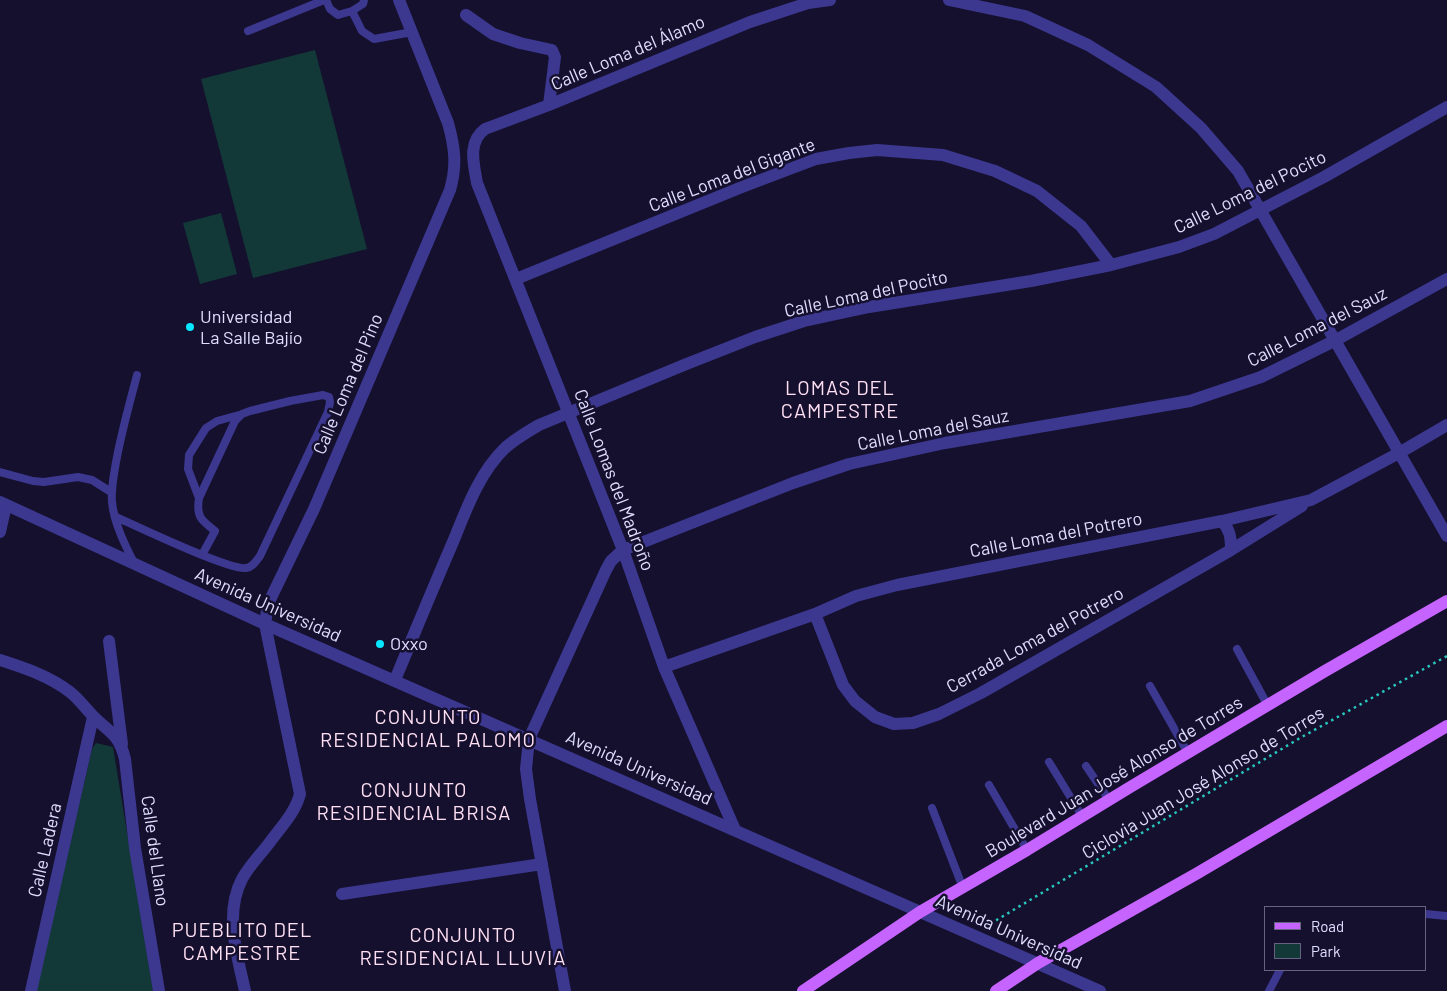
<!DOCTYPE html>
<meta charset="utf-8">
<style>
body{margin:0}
#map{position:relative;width:1447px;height:991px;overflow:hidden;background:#15102e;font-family:Barlow,sans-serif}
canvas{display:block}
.legend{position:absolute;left:1264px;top:906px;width:162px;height:65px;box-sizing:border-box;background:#15102e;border:1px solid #676282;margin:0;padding:6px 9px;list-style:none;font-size:15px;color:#e1ddff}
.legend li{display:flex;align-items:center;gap:10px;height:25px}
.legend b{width:25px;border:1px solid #676282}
</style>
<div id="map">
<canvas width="1447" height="991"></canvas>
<ul class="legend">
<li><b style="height:6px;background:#c664ff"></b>Road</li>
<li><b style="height:14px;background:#123937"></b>Park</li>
</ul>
</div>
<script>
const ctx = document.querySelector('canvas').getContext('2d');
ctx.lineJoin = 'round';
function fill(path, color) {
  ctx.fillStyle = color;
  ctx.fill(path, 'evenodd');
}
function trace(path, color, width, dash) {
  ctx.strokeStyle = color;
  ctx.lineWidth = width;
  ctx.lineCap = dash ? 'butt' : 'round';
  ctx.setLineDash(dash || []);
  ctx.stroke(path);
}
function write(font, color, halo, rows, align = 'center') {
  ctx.font = font + ' Barlow,sans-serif';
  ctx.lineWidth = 5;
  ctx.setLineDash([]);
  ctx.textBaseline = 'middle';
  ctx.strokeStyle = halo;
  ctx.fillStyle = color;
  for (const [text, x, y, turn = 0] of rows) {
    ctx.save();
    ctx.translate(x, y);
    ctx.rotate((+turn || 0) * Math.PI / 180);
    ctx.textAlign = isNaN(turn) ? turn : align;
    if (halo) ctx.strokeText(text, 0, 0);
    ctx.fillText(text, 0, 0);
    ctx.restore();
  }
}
fill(new Path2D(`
 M315 50 367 249 253 278 201 79Z
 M221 213 237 274 200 284 183 223Z
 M96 743 113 747 153 991H36L92 749Z`), '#123937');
trace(new Path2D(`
 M985 927 1300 738 1447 656`), '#28c8bf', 2.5, [2.5, 4]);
trace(new Path2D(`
 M326 0 330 9 338 15 352 11 363 4 364 0
 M352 11 362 31 374 39 412 32
 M248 31 324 0
 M0 472 33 481 44 482 78 477 92 480 111 492
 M199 498 188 469 189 455 206 428 217 421 239 415
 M116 517C136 526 230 571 246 568 253 567 256 561 260 556L328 412 330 402 329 397 323 395 290 401 250 411 242 414 235 421 199 498C196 517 201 520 215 531L202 555
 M134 563C125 545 114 523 112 502 111 491 113 480 115 468 120 437 129 406 137 375
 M1237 649 1268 706
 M1150 686 1188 753
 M1049 762 1082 816
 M1086 766 1109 800
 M989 785 1027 850
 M932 808 963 888
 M1426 914 1447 916
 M1269 991 1280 970`), '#3c3890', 8);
trace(new Path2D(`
 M949 0 1025 16 1088 45 1156 87 1201 128 1238 171 1447 536
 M466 15 493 34 520 43 552 50 555 57 549 105
 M516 279 742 187 816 159 849 153 877 150 943 155 995 171 1037 191 1081 226 1111 265
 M1222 521C1230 530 1231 537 1231 550
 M0 532 6 505
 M815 614 843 685 855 701 875 717 894 724 913 723 939 714 981 693 1231 550 1302 506
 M109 641 122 744
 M0 660C25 668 49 676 70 692 79 699 86 709 94 717 110 733 119 734 125 759L135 848 159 991
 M664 667 815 614 856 596 897 585 1222 521 1311 500 1399 453 1447 425
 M395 680C414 634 433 588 453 542 466 510 479 473 505 448 515 439 527 432 539 425L684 365 755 337 804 321 869 307 1031 281 1111 265 1179 247 1214 234 1324 177 1447 107
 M735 830 664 667 623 550 477 183C474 165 467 142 485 129L549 105 750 22 808 3 830 0
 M342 894 542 864
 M31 991 93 717
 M245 991C237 954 224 914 242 879 249 866 261 854 270 842 281 827 295 813 300 794L265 624 268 604 314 509 450 190C457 166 455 148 448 123L399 0
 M565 991 530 799 526 769 529 739 606 570 611 561 623 550 793 483 849 464 945 443 1190 401 1261 377 1336 340 1447 279`), '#3c3890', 12);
trace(new Path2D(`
 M0 502 265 624 1100 991`), '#3c3890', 12);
trace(new Path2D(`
 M803 991 920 912 1027 850 1132 786 1325 671 1447 601
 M996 991 1038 963 1196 874 1447 726`), '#c664ff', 12);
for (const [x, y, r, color] of [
 [190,327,5,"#09e6ff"],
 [380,644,5,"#09e6ff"]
]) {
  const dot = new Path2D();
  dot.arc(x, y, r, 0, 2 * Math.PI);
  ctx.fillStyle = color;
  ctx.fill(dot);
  trace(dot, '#15102e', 2);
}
write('18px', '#e1ddff', '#15102e', [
 ["Calle Loma del Álamo",628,53,-23],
 ["Calle Loma del Gigante",732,175,-21],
 ["Calle Loma del Pocito",1250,192,-26],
 ["Calle Loma del Pocito",866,294,-12],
 ["Calle Loma del Sauz",1317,327,-27],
 ["Calle Loma del Pino",348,384,-67],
 ["Calle Loma del Sauz",933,430,-11],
 ["Calle Lomas del Madroño",614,480,69],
 ["Calle Loma del Potrero",1056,535,-11],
 ["Avenida Universidad",268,605,24],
 ["Cerrada Loma del Potrero",1035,640,-29],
 ["Avenida Universidad",639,768,24],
 ["Boulevard Juan José Alonso de Torres",1114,777,-31],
 ["Ciclovia Juan José Alonso de Torres",1203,783,-31],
 ["Calle Ladera",45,850,-77],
 ["Calle del Llano",155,851,82],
 ["Avenida Universidad",1009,932,24]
]);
write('18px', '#e1ddff', '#15102e', [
 ["Universidad",200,317],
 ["La Salle Bajío",200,338],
 ["Oxxo",390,644]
], 'left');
ctx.letterSpacing = '1px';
write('20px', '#ffdff3', '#15102e', [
 ["LOMAS DEL",840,388],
 ["CAMPESTRE",840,411],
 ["CONJUNTO",428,717],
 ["RESIDENCIAL PALOMO",428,740],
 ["CONJUNTO",414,790],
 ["RESIDENCIAL BRISA",414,813],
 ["PUEBLITO DEL",242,930],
 ["CAMPESTRE",242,953],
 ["CONJUNTO",463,935],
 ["RESIDENCIAL LLUVIA",463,958]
]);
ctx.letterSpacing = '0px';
</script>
